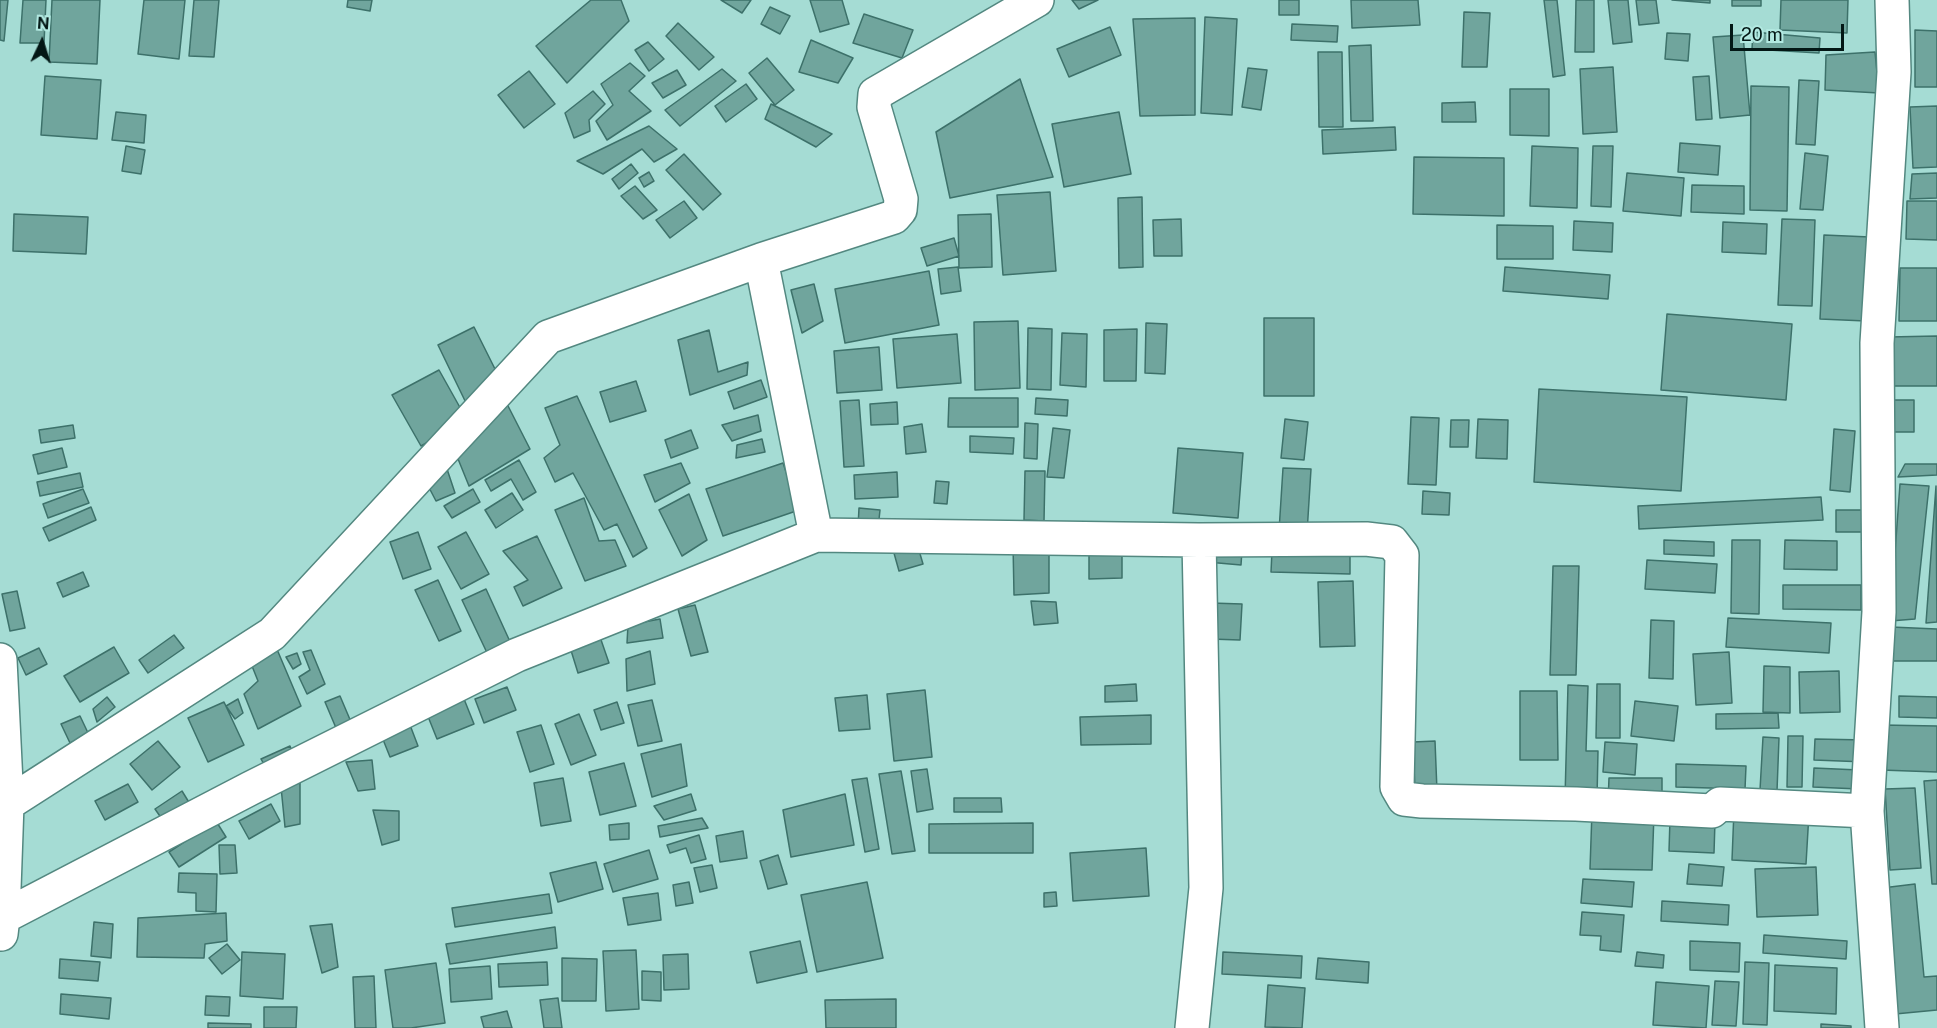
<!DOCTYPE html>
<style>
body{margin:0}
#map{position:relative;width:1937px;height:1028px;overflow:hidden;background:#a5dcd4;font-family:"Public Sans",sans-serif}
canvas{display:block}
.north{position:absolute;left:12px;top:12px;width:60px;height:60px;-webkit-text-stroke:4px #b2e9e1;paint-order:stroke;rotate:4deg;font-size:16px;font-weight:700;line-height:24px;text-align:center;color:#031715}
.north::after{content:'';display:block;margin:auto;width:21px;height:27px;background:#031715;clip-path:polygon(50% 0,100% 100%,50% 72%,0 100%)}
.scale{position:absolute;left:1730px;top:24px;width:114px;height:27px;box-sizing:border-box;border:3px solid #031715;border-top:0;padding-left:8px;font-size:18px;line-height:21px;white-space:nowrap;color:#031715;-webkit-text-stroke:4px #b2e9e1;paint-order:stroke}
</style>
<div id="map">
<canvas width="1937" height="1028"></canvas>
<div class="north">N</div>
<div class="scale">20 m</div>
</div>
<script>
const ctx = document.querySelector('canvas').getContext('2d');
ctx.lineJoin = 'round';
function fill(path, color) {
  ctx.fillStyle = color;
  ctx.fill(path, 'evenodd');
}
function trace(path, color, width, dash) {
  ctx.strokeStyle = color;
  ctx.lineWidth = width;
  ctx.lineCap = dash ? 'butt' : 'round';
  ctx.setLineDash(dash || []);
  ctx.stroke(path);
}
const building = new Path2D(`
 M0 0H8L4 41 0 40Z
 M23 0H46L44 43H20Z
 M52 0H100L97 64 49 62Z
 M144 0H185L179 59 138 54Z
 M194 0H219L214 57 189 56Z
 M348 0H372L370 11 347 7Z
 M591 0H621L629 21 567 83 536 46Z
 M721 0H751L742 13Z
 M810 0H842L849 24 820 32Z
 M1072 0H1098L1079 9Z
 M1279 0H1299V15H1279Z
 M1351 0H1418L1420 25 1352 28Z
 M1544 0H1557L1565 75 1553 77Z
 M1576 0H1594V52H1575Z
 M1608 0H1628L1632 42 1613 44Z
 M1636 0H1656L1659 23 1639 25Z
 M1672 0H1710V3Z
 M1732 0H1761V6H1732Z
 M1781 0H1848L1847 33 1780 30Z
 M770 7 790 16 780 34 761 24Z
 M1464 12 1490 13 1487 67H1462Z
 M864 14 913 30 902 58 853 43Z
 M1205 17 1237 19 1232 115 1201 113Z
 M1195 18V115L1140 116 1133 19Z
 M678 23 714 57 699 70 666 36Z
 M1292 24 1338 26 1337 42 1291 40Z
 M1110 27 1121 55 1069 77 1057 49Z
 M1915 30 1937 31V87H1915Z
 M1753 32 1820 38 1819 53 1752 49Z
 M1667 33 1690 34 1688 61 1665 59Z
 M1743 35 1750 115 1720 118 1713 37Z
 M811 40 853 58 838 83 799 72Z
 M648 42 664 59 649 71 635 50Z
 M1371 45 1373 121H1351L1349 46Z
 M1318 52H1342L1343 127H1319Z
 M1875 52 1879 93 1825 90 1826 55Z
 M767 58 794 90 775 105 749 73Z
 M630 63 645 76 629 91 651 111 607 140 596 121 613 105 601 84Z
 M1613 67 1617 132 1583 134 1580 69Z
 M1248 68 1267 70 1261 110 1242 107Z
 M722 69 736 81 680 126 665 110Z
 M677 70 686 85 663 98 652 83Z
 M529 71 555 104 524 128 498 95Z
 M45 76 101 80 97 139 41 135Z
 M1709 76 1712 119 1696 120 1693 77Z
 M1020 79 1053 177 950 198 936 132Z
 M1799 80 1819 81 1815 145 1796 144Z
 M746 84 757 99 726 122 715 106Z
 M1751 86 1789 87 1787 211 1750 210Z
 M1510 89H1549V136L1510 135Z
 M593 91 605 104 589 120 590 131 574 138 565 113Z
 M1475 102 1476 122H1442V103Z
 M771 104 832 134 816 147 765 119Z
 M1937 106V167L1913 168 1910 107Z
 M116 112 146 115 144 143 112 140Z
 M1119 112 1131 174 1064 187 1052 124Z
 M649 126 677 149 654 162 642 149 603 174 577 161Z
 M1395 127 1396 150 1323 154 1322 130Z
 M1680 143 1720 146 1718 175 1678 172Z
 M126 146 145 150 141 174 122 171Z
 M1532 146 1578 148 1577 208 1530 206Z
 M1593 146H1613L1611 207 1591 206Z
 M1805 153 1828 156 1823 210 1800 209Z
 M684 154 721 194 703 210 666 170Z
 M1414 157 1504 158V216L1413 214Z
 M631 164 638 173 619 189 612 179Z
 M649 172 654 181 644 187 639 178Z
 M1627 173 1684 178 1681 216 1623 211Z
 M1937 173V198L1910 199 1912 174Z
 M1692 185 1744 186V214L1691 212Z
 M635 186 657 210 643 219 621 196Z
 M1050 192 1056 271 1003 275 997 195Z
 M1142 197 1143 267 1119 268 1118 198Z
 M684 201 697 218 670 238 656 220Z
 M1907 201H1937V240L1906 239Z
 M14 214 88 217 86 254 13 251Z
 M991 214 992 267 959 268 958 215Z
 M1181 219 1182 256H1154L1153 220Z
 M1782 219 1815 220 1812 306 1778 305Z
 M1574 221 1613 223 1612 252 1573 250Z
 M1723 222 1767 224 1766 254 1722 252Z
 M1497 225 1553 226V259H1497Z
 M1824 235 1870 237 1866 321 1820 319Z
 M954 238 959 256 927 266 921 248Z
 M958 267 961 291 941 294 938 269Z
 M1505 267 1610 275 1608 299 1503 291Z
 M1900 268H1937V321H1899Z
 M929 271 939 325 845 343 835 289Z
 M814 284 823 321 802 333 791 290Z
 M1667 314 1792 324 1786 400 1661 390Z
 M1264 318H1314V396H1264Z
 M1018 321 1020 388 975 390 974 322Z
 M1146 323 1167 324 1165 374 1145 373Z
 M474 327 496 371 468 407 438 345Z
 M1028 328 1052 329 1051 390 1027 389Z
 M1137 329 1136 381H1104V330Z
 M709 330 718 372 748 362 747 375 690 395 678 340Z
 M1062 333 1087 334 1086 387 1060 385Z
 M957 334 961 383 897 388 893 339Z
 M1937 336V386H1889L1888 337Z
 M879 347 882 390 837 393 834 351Z
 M439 370 467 420 421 446 392 395Z
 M761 380 767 397 734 409 728 392Z
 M636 381 646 411 610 422 600 392Z
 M1539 389 1687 397 1681 491 1534 482Z
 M577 396 647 548 633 557 617 524 604 530 573 473 555 482 544 458 560 445 545 408Z
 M949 398H1018V427H948Z
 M1036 398 1068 400 1067 416 1035 414Z
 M859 400 864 466 844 467 840 401Z
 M1888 400H1914V432H1888Z
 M506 402 530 449 469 486 454 449Z
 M897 402 898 424 871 425 870 404Z
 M758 415 761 431 732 441 722 425Z
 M1411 417 1439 418 1436 485 1408 484Z
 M1285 419 1308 422 1304 460 1281 458Z
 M1478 419 1508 420 1507 459 1476 458Z
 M1451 420H1469L1468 447H1450Z
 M1025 423 1038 424 1037 459 1024 458Z
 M922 424 926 452 906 454 904 427Z
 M73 425 75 438 41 443 39 430Z
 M1053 428 1070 430 1064 478 1047 477Z
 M1834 429 1855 431 1850 492 1830 490Z
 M691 430 698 448 671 458 665 440Z
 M970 436 1014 438 1013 454 970 452Z
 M762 439 765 452 736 458 737 445Z
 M62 448 67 467 38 474 33 455Z
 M1178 448 1243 453 1238 518 1173 513Z
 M519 460 536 492 523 500 511 479 491 491 485 480Z
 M445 463 455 493 436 501 424 478Z
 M681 463 690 483 655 502 644 475Z
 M783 463 799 510 723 536 706 489Z
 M1905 464H1937V475L1898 477Z
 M1283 468 1311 469 1307 533 1279 531Z
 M1025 471H1045L1044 521 1024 520Z
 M897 472 898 497 855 499 854 475Z
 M80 473 83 487 40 496 37 482Z
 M936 481 949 482 947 504 934 503Z
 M1900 484 1929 486 1915 619 1890 621Z
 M1936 486 1937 622 1926 623Z
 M83 489 89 503 48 518 43 504Z
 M473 489 480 502 452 518 444 506Z
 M1423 491 1450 493 1449 515 1422 514Z
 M512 493 523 510 496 528 485 510Z
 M689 494 707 540 682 556 659 510Z
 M1821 497 1823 520 1639 529 1638 506Z
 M584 498 599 541 615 540 626 566 585 581 555 510Z
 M91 507 96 520 49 541 43 528Z
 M859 508 880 510 878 529 858 527Z
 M1836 510H1866L1867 532H1836Z
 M418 532 431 569 403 579 390 542Z
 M466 532 489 574 461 589 438 547Z
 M537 536 562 588 523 606 514 587 528 580 503 551Z
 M1664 540 1714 542V556L1664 554Z
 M1732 540H1760L1759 614 1731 613Z
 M1785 540 1837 541V570L1784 569Z
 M1013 544H1049V593L1014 595Z
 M892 546 918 547 923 564 899 571Z
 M1089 548H1122V578L1089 579Z
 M1208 548 1242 550 1241 565 1207 562Z
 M1272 551 1350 553V574L1271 572Z
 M1647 560 1717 564 1715 593 1645 589Z
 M1553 566H1579L1576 675H1550Z
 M83 572 89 586 63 597 57 583Z
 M438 580 461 631 439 641 415 590Z
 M1353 581 1355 646 1320 647 1318 582Z
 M1783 585H1861V610L1783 609Z
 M486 589 512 646 489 657 462 600Z
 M17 591 25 628 10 631 2 594Z
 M1031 601 1056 602 1058 623 1034 625Z
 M1211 603 1242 604 1240 640 1210 639Z
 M695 605 708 652 691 656 678 609Z
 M1728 618 1831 623 1829 653 1726 647Z
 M660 619 663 638 627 643 628 625Z
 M1651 620 1674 621 1673 679 1649 678Z
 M1891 627 1937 629V661H1887Z
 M599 634 609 663 578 673 569 644Z
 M174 635 184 648 148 673 139 660Z
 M114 647 129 673 80 702 64 676Z
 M276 647 301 706 258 729 244 694 258 681 248 656Z
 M39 648 47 664 26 675 18 658Z
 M311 650 325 684 307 694 299 677 310 670 303 652Z
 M650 651 655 684 627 691 626 659Z
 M1729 652 1732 703 1696 705 1693 654Z
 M297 653 301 664 293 669 286 657Z
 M1764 666 1790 667V713L1763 712Z
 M1839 671 1840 712 1800 713 1799 672Z
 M1136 684 1137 701 1105 702V686Z
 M1597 684H1620V738H1596Z
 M1568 685 1588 686 1586 751H1598L1597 798H1565Z
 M507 687 516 710 484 723 475 699Z
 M925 690 932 757 894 761 887 694Z
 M1520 691H1557L1558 760H1520Z
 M462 694 474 724 437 739 425 709Z
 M867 695 870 729 839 731 835 698Z
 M340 696 354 729 339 735 325 702Z
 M1899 696 1937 697V718L1899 717Z
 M107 697 115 707 97 722 93 709Z
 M238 699 243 713 235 719 226 706Z
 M652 700 662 741 638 746 628 705Z
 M1635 701 1678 706 1674 741 1631 736Z
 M224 702 244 745 208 762 188 718Z
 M617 702 624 723 601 730 594 710Z
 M1778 713 1779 728 1716 729V714Z
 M579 714 596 755 571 765 555 724Z
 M1151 715V744L1081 745 1080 717Z
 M80 716 89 735 70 743 61 724Z
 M410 725 418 746 390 757 382 737Z
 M541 725 554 764 530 772 517 732Z
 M1882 725 1937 726V772L1881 770Z
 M1788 736H1803L1802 787H1787Z
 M1763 737 1779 738 1777 791 1760 790Z
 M1815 739 1866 740V762L1814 760Z
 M158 741 180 767 152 790 130 764Z
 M1435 741 1437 791H1415L1413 742Z
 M1605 742 1637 744 1635 775 1603 772Z
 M681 744 687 786 652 797 641 754Z
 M290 746 295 760 269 773 261 759Z
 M372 760 375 789 358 791 346 762Z
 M624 763 636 806 600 815 589 772Z
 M1676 764 1746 766 1745 789 1676 787Z
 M1814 768 1859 770V789L1813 787Z
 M927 769 933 809 917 812 911 771Z
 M901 771 915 851 892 854 879 774Z
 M563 778 571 821 541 826 534 783Z
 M867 778 879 849 865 852 852 780Z
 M1609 778H1662V803L1608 802Z
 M1937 780V884H1932L1924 781Z
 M300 783V824L285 827 281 787Z
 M128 784 138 802 105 820 95 801Z
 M1915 788 1921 868 1890 870 1885 789Z
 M182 791 190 804 164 822 155 809Z
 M691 794 696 810 664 820 654 806Z
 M845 794 854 845 791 857 783 810Z
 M954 798H1001L1002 812H954Z
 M271 804 280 821 249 839 239 821Z
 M373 810 399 811V840L382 845Z
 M1734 810 1809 813 1806 864 1732 860Z
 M1592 811 1654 814 1652 870 1590 869Z
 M702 818 708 828 660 837 658 826Z
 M1670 819 1715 821 1714 853 1669 851Z
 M216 821 226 837 179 867 169 852Z
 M629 823V839L610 840 609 825Z
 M1033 823V853H929V824Z
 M743 831 747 858 720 862 716 836Z
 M699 835 706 859 691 863 686 848 670 853 667 845Z
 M219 845H235L237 873 220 874Z
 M1146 848 1149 896 1073 901 1070 853Z
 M649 850 658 879 613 892 604 864Z
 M778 855 787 884 768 889 760 861Z
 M596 862 603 889 558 902 550 873Z
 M1689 864 1724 867 1722 886 1687 884Z
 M712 865 717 888 700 892 694 868Z
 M1816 867 1818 915 1757 917 1755 869Z
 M179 873 217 874 216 912 196 911V893L178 892Z
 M1583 879 1634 882 1632 907 1581 903Z
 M689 882 693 903 676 906 673 885Z
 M867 882 883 958 817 972 801 895Z
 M1915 884 1924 977 1937 976V1010L1895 1014 1882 888Z
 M1056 892 1057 906 1044 907V893Z
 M658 893 661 920 628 925 623 898Z
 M549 894 552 913 455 927 452 908Z
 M1662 901 1729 905 1728 925 1661 921Z
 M1582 912 1624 915 1621 952 1600 950 1601 936 1580 935Z
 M226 913 227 941 205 944 204 958 137 957 138 918Z
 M94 922 113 924 111 958 91 956Z
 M332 924 338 967 322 973 310 926Z
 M555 927 557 948 450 964 446 944Z
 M1764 935 1847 941 1846 959 1763 953Z
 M800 941 807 972 757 983 750 952Z
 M1690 941 1740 943 1739 972 1690 970Z
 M227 944 240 960 222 974 209 958Z
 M636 950 639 1009 606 1011 603 951Z
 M242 952 285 954 283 999 240 996Z
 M1223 952 1302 956 1301 978 1222 974Z
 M1637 952 1664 955 1663 968 1635 966Z
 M688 954 689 989 664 990 663 955Z
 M562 958 597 959 596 1001H562Z
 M1318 958 1369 962 1368 983 1316 979Z
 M60 959 100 962 98 981 59 978Z
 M547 962 548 985 499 987 498 964Z
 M1745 962 1769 963 1767 1025 1743 1024Z
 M436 963 445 1023 411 1028H393L385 970Z
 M1775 965 1837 968 1836 1014 1774 1011Z
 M490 966 492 999 451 1002 449 969Z
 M642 971 661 972V1001L642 1000Z
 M374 976 376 1028H355L353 977Z
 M1715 981 1739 982 1736 1026 1712 1025Z
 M1656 982 1709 986 1706 1028 1653 1025Z
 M1268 985 1305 988 1302 1028 1265 1027Z
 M61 994 111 998 109 1019 60 1014Z
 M206 996 230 997 229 1016 205 1015Z
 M558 998 562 1028H544L540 1000Z
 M896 999V1028H826L825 1000Z
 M264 1007H297L296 1028H264Z
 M507 1011 512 1028H484L481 1017Z
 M208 1023 251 1024V1028H208Z
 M1821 1024 1851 1026V1028H1821Z`);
fill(building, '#70a59d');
trace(building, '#3d716a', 1.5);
const street = new Path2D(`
 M816 535 1199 540 1366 539 1392 542 1402 555 1397 787 1404 799 1422 801 1576 804 1712 811 1720 804 1867 811
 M0 660 7 804 3 917 1 934
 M7 804 272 634 548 337 761 260
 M3 917 251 788 517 655 816 535 761 260 894 217 900 210 901 199 874 107 875 94 1037 0
 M1192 1028 1206 888 1199 540
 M1882 1028 1867 811 1879 612 1877 343 1894 72 1892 0`);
trace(street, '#538880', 36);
trace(street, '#fff', 33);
</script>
